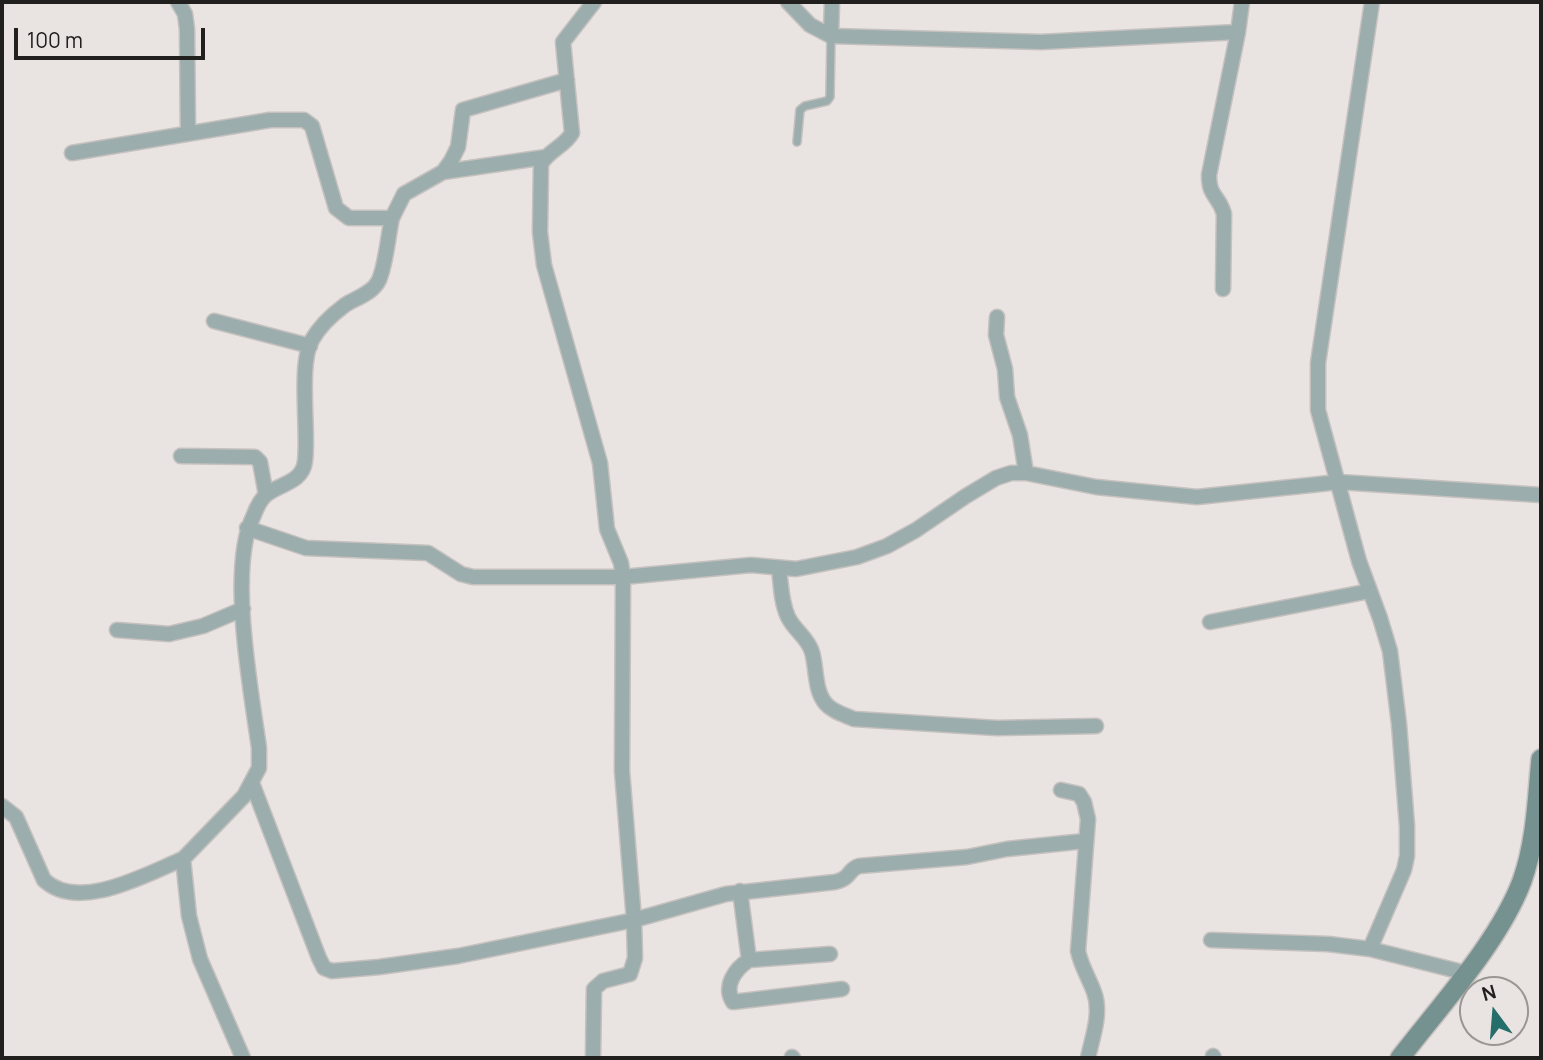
<!DOCTYPE html>
<style>
body{margin:0}
#map{position:relative;width:1543px;height:1060px;overflow:hidden;background:#e9e4e2;font-family:Manrope,sans-serif}
canvas{display:block}
.frame{position:absolute;inset:0;border:4px solid #22201f;pointer-events:none}
.north{position:absolute;left:1459px;top:976px;width:70px;height:70px;box-sizing:border-box;background:#e9e4e2;border:2px solid #999694;border-radius:50%;rotate:344deg;font-size:19px;font-weight:700;line-height:28px;text-align:center;color:#22201f}
.north::after{content:'';display:block;margin:auto;width:24px;height:32px;background:#246e6b;clip-path:polygon(50% 0,100% 100%,50% 72%,0 100%)}
.scale{position:absolute;left:14px;top:28px;width:191px;height:32px;box-sizing:border-box;border:4px solid #22201f;border-top:0;padding-left:9px;font-size:21px;line-height:24px;white-space:nowrap;color:#22201f;-webkit-text-stroke:5px #e9e4e2;paint-order:stroke}
</style>
<div id="map">
<canvas width="1543" height="1060"></canvas>
<div class="frame"></div>
<div class="north">N</div>
<div class="scale">100 m</div>
</div>
<script>
const ctx = document.querySelector('canvas').getContext('2d');
ctx.lineJoin = 'round';
function trace(path, color, width, dash) {
  ctx.strokeStyle = color;
  ctx.lineWidth = width;
  ctx.lineCap = dash ? 'butt' : 'round';
  ctx.setLineDash(dash || []);
  ctx.stroke(path);
}
const lane = new Path2D(`
 M797 142 800 110 805 106 827 101 830 97 831 36`);
const street = new Path2D(`
 M178 2 185 14 187 29 188 133
 M788 2 810 25 831 36 1041 42 1238 32 1242 2
 M831 36 832 2
 M72 153 270 120H304L312 126 336 208 349 218H392C388 236 386 264 379 280 373 293 356 298 345 305 333 314 319 327 312 340 298 364 309 432 305 461 303 482 280 484 267 494 260 499 256 509 253 517 228 569 251 690 259 748V768L244 796 183 859
 M443 172 546 157
 M392 218 404 194 443 172 451 161 458 147 463 110 567 80
 M1223 289 1224 214C1219 195 1209 198 1209 175L1238 32
 M997 317 996 335 1005 369 1007 397 1020 435 1026 473
 M214 321 310 346
 M181 456 255 457 260 462 266 495
 M247 528 306 548 428 553 461 574 473 577H623L751 565 796 569 857 557 887 546 916 530 966 496 996 478 1011 473H1026L1096 487 1197 497 1339 482 1541 495
 M779 569C781 584 781 602 788 617 794 630 808 638 812 652 817 669 814 690 826 704 833 712 845 715 854 719L997 728 1096 726
 M1210 622 1370 591
 M117 630 169 634 203 626 243 609
 M252 783 319 958 324 968 332 971 379 967 458 956 634 920 726 894 835 882C852 878 847 870 859 866L967 857 1007 849 1085 841
 M1061 790 1079 794 1084 802 1088 819 1078 951C1081 966 1089 978 1094 992 1102 1013 1092 1038 1088 1058
 M2 806 16 817 44 880C79 913 148 873 183 859L189 916 200 959 243 1058
 M740 891 749 960 830 954
 M1211 940 1328 944 1370 949 1466 973
 M1370 949 1404 870 1407 856V826L1399 724 1390 651 1380 618 1359 561 1318 410V363L1372 2
 M749 960C735 969 723 986 733 1002L842 989
 M1213 1056 1214 1058
 M792 1057 793 1058
 M593 1058 594 989 603 981 630 974 635 958 634 920 622 771 623 577 621 563 607 529 600 463 544 265 540 232 541 164C548 151 565 146 572 133L563 42 594 2`);
const secondary = new Path2D(`
 M1400 1058C1440 1006 1499 942 1522 881 1536 842 1537 799 1541 759`);
trace(lane, '#c5c1bf', 10);
trace(street, '#c5c1bf', 17);
trace(secondary, '#c5c1bf', 22);
trace(lane, '#9badac', 7);
trace(street, '#9badac', 14);
trace(secondary, '#769290', 19);
</script>
